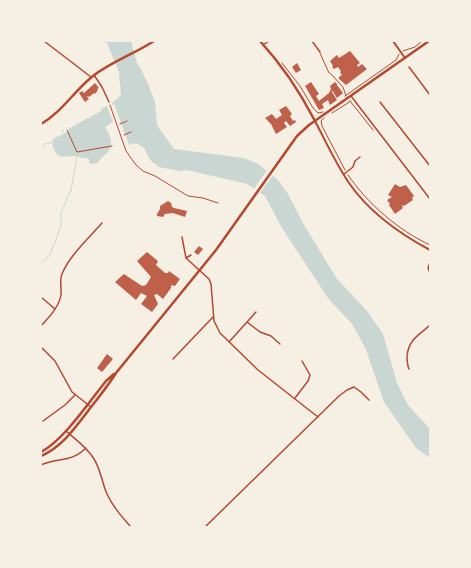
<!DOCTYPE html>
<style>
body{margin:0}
#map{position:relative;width:471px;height:568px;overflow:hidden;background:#f6efe4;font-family:Helvetica,sans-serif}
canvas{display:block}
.frame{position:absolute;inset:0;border:42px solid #f6efe4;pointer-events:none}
</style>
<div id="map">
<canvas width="471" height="568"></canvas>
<div class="frame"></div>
</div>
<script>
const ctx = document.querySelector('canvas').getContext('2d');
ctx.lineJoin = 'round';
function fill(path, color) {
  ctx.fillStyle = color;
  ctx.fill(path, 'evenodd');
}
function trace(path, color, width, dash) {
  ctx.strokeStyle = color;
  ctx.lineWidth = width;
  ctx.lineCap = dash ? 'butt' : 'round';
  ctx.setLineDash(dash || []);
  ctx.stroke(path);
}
fill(new Path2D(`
 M97 41H131L137 63 141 69 148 84 155 102 157 125 174 149 244 158 258 164 278 180 288 194 304 225 337 279 367 311 383 334 397 383 408 405 430 429V458L416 448 384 402 365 347 352 324 328 298 282 228 265 196 247 184 187 170 179 171 159 167 151 161 144 148 136 143 129 145 114 104 112 105V103L121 95 119 72 107 43Z
 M107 106 113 122 105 127C110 135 115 145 107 153 103 157 100 158 98 163L90 164 88 158C83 159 81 157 76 156 66 156 58 160 54 149 52 145 52 143 53 139L69 131 68 129 88 118 90 119V117L101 111V109Z`), '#c9d6d2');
fill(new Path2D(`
 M268 169 274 174 259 194 253 190Z`), '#f6efe4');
trace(new Path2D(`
 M62 130 64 133
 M41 148 45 144 52 142
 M41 263 50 255 61 226V213L71 190 77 156`), '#c9d6d2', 1);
fill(new Path2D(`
 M350 51 360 63 357 65 358 67 362 64 367 69 346 85 339 79V77L342 75 340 72 341 71 338 67 334 69 332 67 333 66 330 61 337 55 339 58Z
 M297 63 301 70 296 73 292 67Z
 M311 82 319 94 316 96 319 101 329 93 331 89 330 86 335 82 337 84V85L343 93 337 98 332 90V92L337 100 330 105 328 100 322 104 324 108 319 110 305 86Z
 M95 83 99 88 97 89 98 90 95 94 94 93 89 97 88 96 87 97 89 99 85 102 79 93 82 91 84 93Z
 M286 106 292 114 290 116 293 121 295 120 296 122 290 126 286 121 284 123 287 127 276 134 271 124 265 118 272 114 276 119 282 115 279 110Z
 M395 184 400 187 406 185 414 196 412 198 413 200 404 206 403 205 402 206 403 208 395 214 389 205 390 204 387 200 392 197 388 195Z
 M168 201 171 203 172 207 174 208 187 211 185 217 173 213 165 214 163 217 157 216V214L160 209V206Z
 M199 246 203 249 198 255 194 252Z
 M147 252 158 261 156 265 165 273H168L169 271 180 279 175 286 171 285V288L163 299 157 294 154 295 158 304 152 312 141 304 147 296 141 293 136 300 115 282 124 274 142 286 146 285 151 277 137 261Z
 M107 354 113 359 102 372 97 368Z`), '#bf614a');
trace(new Path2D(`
 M403 51 415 47 422 41
 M282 63 300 86 313 108 318 113 323 112
 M330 73 343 87 346 96
 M345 96 396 60 399 54
 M350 101 373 130
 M110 105 126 151 136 165 143 171 155 176 188 196 203 198 218 203
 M332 113 351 101
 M324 118 321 121 322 126 345 170
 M120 124 127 121
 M67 130 77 152 112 146
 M124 135 131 132
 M348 175C368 204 398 230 430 245`), '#b5482f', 1);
trace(new Path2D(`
 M320 53 329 73`), '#b5482f', 1);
trace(new Path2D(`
 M44 41 91 77
 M312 41 320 52
 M263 45 269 41
 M409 67 430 95
 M94 75 102 87 109 102
 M351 96 430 199
 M380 102 430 166
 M344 174 353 167 355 161 360 157
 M182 237 186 258 209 279 211 284 214 321 220 333 258 370 318 417
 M186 258 191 255
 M430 262 428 268 430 273
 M41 297 55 309
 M247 322 260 332 271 336 280 344
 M41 326C49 317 59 307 61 295 62 288 59 281 62 274 69 256 89 238 102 223
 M229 342 256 312
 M41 347 55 361 72 392 91 407
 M173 359 213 317
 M409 369C407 364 407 361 407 356 409 339 418 336 430 325
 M295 398 308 381 310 375 302 361
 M43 421 65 405 75 395
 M66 431C76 440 87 447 94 459 101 470 102 483 107 494 113 507 122 517 131 527
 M41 465C58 457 71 463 86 448
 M205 527 339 396 347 390 354 387 361 392 369 400`), '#b5482f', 1.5);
trace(new Path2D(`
 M393 41 405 58
 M315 121C326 142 336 164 349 183 369 212 400 234 430 250`), '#b5482f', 2);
trace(new Path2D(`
 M260 41C282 65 300 92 315 121
 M41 124C62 112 74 91 93 76 111 62 134 54 154 41
 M41 452C64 440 89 402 106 381L114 374
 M41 456C62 447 75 428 88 411 98 398 108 386 116 373L216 250 297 136 309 125 429 41`), '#b5482f', 2.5);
</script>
